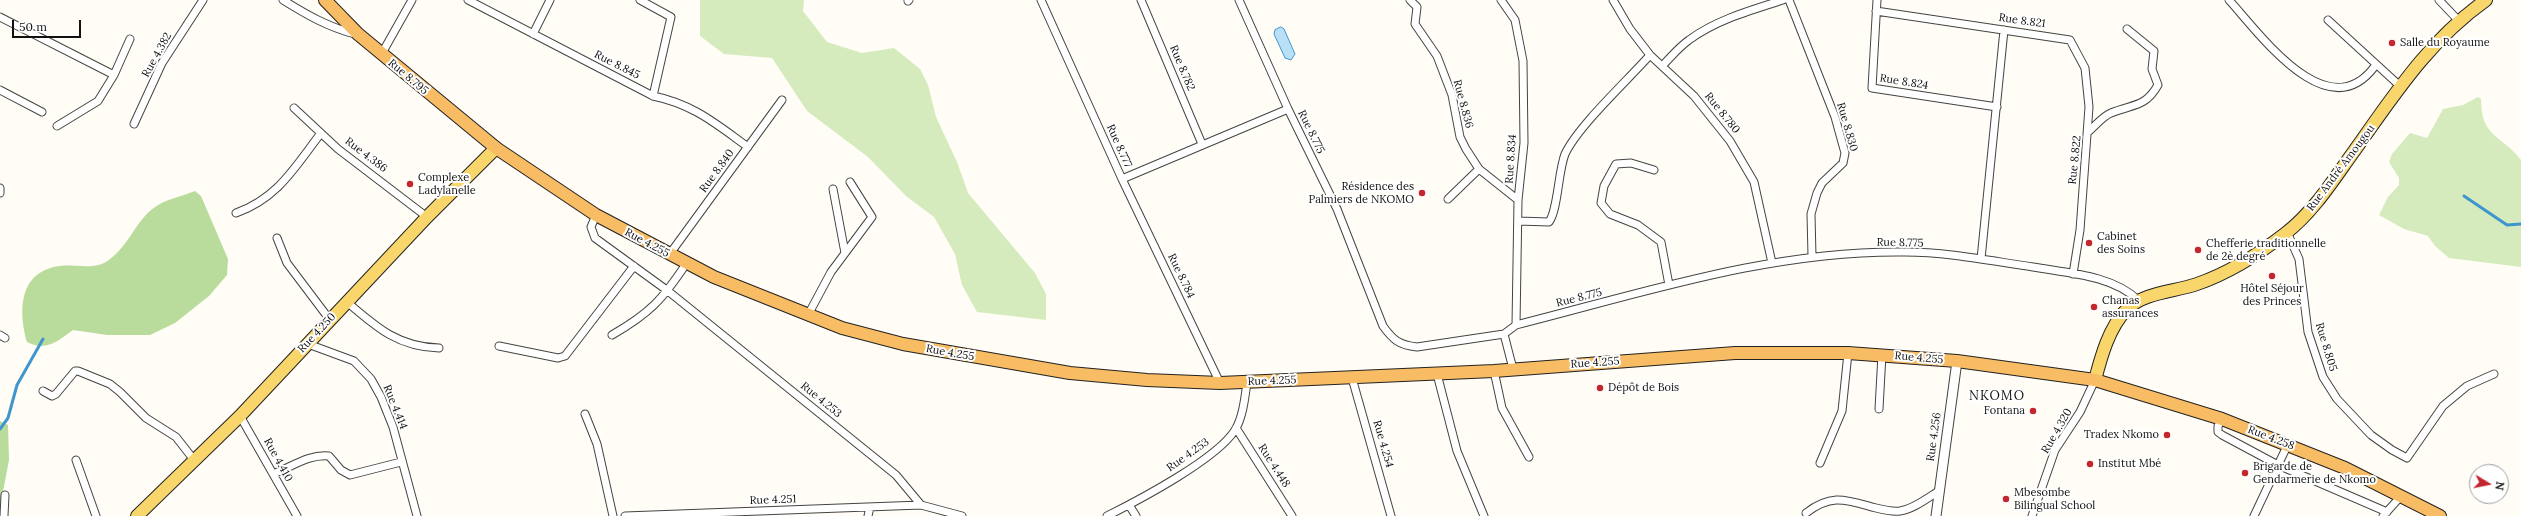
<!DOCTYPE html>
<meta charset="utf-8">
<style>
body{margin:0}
#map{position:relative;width:2521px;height:516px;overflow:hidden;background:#fffdf5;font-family:Lora,serif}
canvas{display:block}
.north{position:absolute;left:2469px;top:464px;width:40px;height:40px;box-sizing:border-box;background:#fff;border:1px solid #a0a0a0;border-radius:50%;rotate:100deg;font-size:11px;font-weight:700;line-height:16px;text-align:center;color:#111}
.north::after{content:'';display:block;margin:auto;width:14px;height:18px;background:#c4262e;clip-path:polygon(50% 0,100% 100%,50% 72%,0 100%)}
.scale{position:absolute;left:12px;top:20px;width:69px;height:18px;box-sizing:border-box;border:2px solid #111;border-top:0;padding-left:5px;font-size:12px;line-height:14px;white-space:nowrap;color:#111;-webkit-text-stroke:3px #fff;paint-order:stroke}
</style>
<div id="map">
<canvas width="2521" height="516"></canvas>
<div class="north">N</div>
<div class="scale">50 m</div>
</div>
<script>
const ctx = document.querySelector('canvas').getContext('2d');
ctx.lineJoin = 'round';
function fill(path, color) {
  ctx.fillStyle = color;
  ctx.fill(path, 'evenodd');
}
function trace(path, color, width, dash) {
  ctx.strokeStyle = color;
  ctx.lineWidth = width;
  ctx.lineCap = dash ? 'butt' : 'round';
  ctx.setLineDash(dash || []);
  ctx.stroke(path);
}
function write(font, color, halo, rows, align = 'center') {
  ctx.font = font + ' Lora,serif';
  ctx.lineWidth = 4;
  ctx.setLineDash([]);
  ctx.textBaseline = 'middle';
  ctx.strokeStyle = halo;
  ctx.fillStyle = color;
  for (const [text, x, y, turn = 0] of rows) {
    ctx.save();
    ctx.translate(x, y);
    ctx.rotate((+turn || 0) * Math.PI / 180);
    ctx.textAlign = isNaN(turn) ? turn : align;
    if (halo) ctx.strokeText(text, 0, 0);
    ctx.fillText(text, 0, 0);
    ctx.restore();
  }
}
fill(new Path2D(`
 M700 0H804L803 11 827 42 862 53 894 48 920 69 928 85 936 117 957 162 968 193 1035 273 1046 294V320L977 312 962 285 955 254 934 217 906 196 868 157 807 111 772 58 724 54 700 36Z
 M2478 97 2481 99C2481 138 2501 134 2521 160V267L2449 258 2435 246 2428 236 2404 229 2379 215 2388 197 2399 185V178L2389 162 2392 154 2410 133 2427 138 2443 109 2463 105Z`), '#d5ebbd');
fill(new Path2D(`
 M195 191 201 196 228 259 227 275 209 296 175 323 150 335H107L73 330C58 341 46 352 27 342 18 310 19 271 60 266 76 264 96 271 110 259 129 245 137 219 155 207 166 199 183 196 195 191Z
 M0 421 8 425 9 460 0 507Z`), '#b9dc9c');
const water = new Path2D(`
 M1281 27 1284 29 1295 54 1291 60 1285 58 1274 34 1275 30Z`);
fill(water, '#b9e0f7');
trace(water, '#3f96cf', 1);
trace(new Path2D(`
 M2464 196 2507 225 2521 224
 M0 429 8 418 17 385 43 339`), '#3f96cf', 3);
const minor = new Path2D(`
 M283 0C307 15 328 27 355 34
 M468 0 653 96 671 17 640 0
 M1041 0 1122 179 1288 109
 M1141 0 1202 144
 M1239 0 1288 109 1337 209 1383 326C1393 340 1399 345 1417 347L1504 334 1516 325C1643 293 1772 250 1905 252 1948 252 1991 261 2033 267 2067 273 2112 275 2138 300
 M1410 0 1417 7 1415 24 1437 56 1452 95 1460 137 1466 149 1479 169 1518 200
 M1501 0 1515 20 1523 61 1524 143 1518 200 1516 325
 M1613 0 1630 29 1650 55 1694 96 1730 141 1754 182 1772 263
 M1789 0 1835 117 1845 153 1843 163 1822 183 1817 193 1811 214 1812 256
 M1877 0 1872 88 1997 107
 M2229 0C2260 34 2328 130 2375 66
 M2439 0 2458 20
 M908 1 909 0
 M1876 11 2070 40 2085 68 2089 107 2080 230 2073 274
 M0 17 114 75 130 39
 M2328 20 2400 86
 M533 34 550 0
 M381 55 412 0
 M1662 66C1671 57 1679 47 1689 40 1716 20 1751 10 1783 0
 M0 90 42 112
 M653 96C693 104 716 124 748 147
 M294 108 338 149 427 217
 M134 124 162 63 203 0
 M57 126 98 101 114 75
 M2089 131C2095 126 2103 116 2111 113 2132 104 2145 108 2158 85L2152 69 2154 51 2127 29
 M1654 170 1631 163 1616 164 1604 186 1601 203 1610 214 1638 225 1661 242 1669 285
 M1122 179 1220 383
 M0 188V193
 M833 189 845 253
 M1448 199 1479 169
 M236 213C278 198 295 167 321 133
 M596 215 591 227 595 238 668 291 896 475 921 505 962 516
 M1518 221 1549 222C1558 210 1558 172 1565 154 1578 126 1628 80 1650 55
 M2287 232 2299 259 2308 332 2323 377 2337 399 2371 435 2392 450 2407 458 2443 406 2467 386 2494 374
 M277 238 287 263 330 320
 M669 255 782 100
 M1981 259 2004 30
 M347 302C376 327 398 347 439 348
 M808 315 831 272 872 217 850 182
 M1504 334 1513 369
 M0 335 5 338
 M612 335C650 313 662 300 686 264
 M308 344 354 361 371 379 381 397 393 427 417 516
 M499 346 558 358 565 356 634 266
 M1494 371 1502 408 1529 457
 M1437 374 1457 451 1484 516
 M1352 378 1391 516
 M43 391 52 396 56 394 75 371H78L110 384 120 392 146 418 176 437 194 460
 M1879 409 1882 354
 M585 414 597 444 613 516
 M240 416 297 516
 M2222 419 2218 426V432L2222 435 2278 465 2387 512
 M1236 428 1292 516
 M76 460 96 516
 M1820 463 1842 411 1848 353
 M273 474C292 467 308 454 329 456L341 470 350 475 401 462
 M1129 505 1136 516
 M1806 513C1832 493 1846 500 1876 508 1884 510 1892 512 1900 511 1914 509 1927 498 1939 491
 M4 516 5 495
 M625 516 921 505
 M868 516 870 507
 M1107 516C1139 500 1217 459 1235 430 1243 417 1245 397 1247 382
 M2032 516 2055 450 2080 412 2095 380
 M2254 516 2288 444
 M2383 516 2402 495`);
const tertiary = new Path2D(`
 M1936 516 1957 361`);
const primary = new Path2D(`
 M2095 380C2101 357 2109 327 2127 309 2145 292 2174 292 2197 284 2229 273 2259 254 2286 233 2313 212 2332 182 2352 154 2392 98 2428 41 2486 0
 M137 516 240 416 427 217 496 148`);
const trunk = new Path2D(`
 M325 0 358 34 496 148 596 215 714 277 842 328 903 344 1070 373 1147 380 1220 383 1494 371 1735 353H1848L1957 361 2095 380 2222 419 2345 468 2440 516`);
trace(minor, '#444', 9);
trace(tertiary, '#444', 11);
trace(primary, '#222', 14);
trace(trunk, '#222', 14);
trace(minor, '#fff', 7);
trace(tertiary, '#fff', 9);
trace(primary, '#f9d66b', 12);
trace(trunk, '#f7bc64', 12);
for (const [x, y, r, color] of [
 [2392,43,4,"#c4262e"],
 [410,184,4,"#c4262e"],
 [1422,193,4,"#c4262e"],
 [2089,243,4,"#c4262e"],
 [2198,250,4,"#c4262e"],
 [2272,276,4,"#c4262e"],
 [2094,307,4,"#c4262e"],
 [1600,388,4,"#c4262e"],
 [2033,411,4,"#c4262e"],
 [2167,435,4,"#c4262e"],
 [2090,464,4,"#c4262e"],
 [2245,473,4,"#c4262e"],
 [2006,499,4,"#c4262e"]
]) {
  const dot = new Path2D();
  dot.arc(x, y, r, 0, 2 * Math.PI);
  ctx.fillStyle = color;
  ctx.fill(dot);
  trace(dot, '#fff', 1.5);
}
write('11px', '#111', '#fff', [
 ["Rue 8.821",2022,21,8],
 ["Rue 4.382",157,55,-61],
 ["Rue 8.845",617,65,27],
 ["Rue 8.782",1182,68,67],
 ["Rue 8.795",408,77,40],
 ["Rue 8.824",1904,82,9],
 ["Rue 8.836",1463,104,75],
 ["Rue 8.780",1722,113,51],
 ["Rue 8.830",1847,127,74],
 ["Rue 8.775",1311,132,64],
 ["Rue 8.777",1119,146,66],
 ["Rue 4.386",366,155,37],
 ["Rue 8.834",1511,159,-86],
 ["Rue 8.822",2075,160,-84],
 ["Rue André Amougou",2341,168,-53],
 ["Rue 8.840",717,171,-54],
 ["Rue 4.255",647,243,28],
 ["Rue 8.775",1900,243,1],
 ["Rue 8.784",1181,276,64],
 ["Rue 8.775",1579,298,-14],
 ["Rue 4.250",317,333,-47],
 ["Rue 8.805",2326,347,73],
 ["Rue 4.255",950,353,10],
 ["Rue 4.255",1919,358,5],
 ["Rue 4.255",1595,363,-4],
 ["Rue 4.255",1272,381,-2],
 ["Rue 4.253",821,400,39],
 ["Rue 4.414",395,407,68],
 ["Rue 4.320",2057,431,-60],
 ["Rue 4.256",1934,437,-82],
 ["Rue 4.258",2271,438,21],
 ["Rue 4.254",1383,444,74],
 ["Rue 4.253",1188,455,-35],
 ["Rue 4.410",278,460,61],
 ["Rue 4.448",1274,466,57],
 ["Rue 4.251",773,500,-2]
]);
write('11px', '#111', '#fff', [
 ["Salle du Royaume",2400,43],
 ["Complexe",418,178],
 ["Ladylanelle",418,191],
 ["Résidence des",1414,187,"right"],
 ["Palmiers de NKOMO",1414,200,"right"],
 ["Cabinet",2097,237],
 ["des Soins",2097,250],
 ["Chefferie traditionnelle",2206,244],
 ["de 2è degré",2206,257],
 ["Hôtel Séjour",2272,289,"center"],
 ["des Princes",2272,302,"center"],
 ["Chanas",2102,301],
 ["assurances",2102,314],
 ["Dépôt de Bois",1608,388],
 ["Fontana",2025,411,"right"],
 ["Tradex Nkomo",2159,435,"right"],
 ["Institut Mbé",2098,464],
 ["Brigarde de",2253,467],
 ["Gendarmerie de Nkomo",2253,480],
 ["Mbesombe",2014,493],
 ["Bilingual School",2014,506]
], 'left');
ctx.letterSpacing = '1px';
write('13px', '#111', '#fff', [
 ["NKOMO",1997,396]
]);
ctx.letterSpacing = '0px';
</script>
